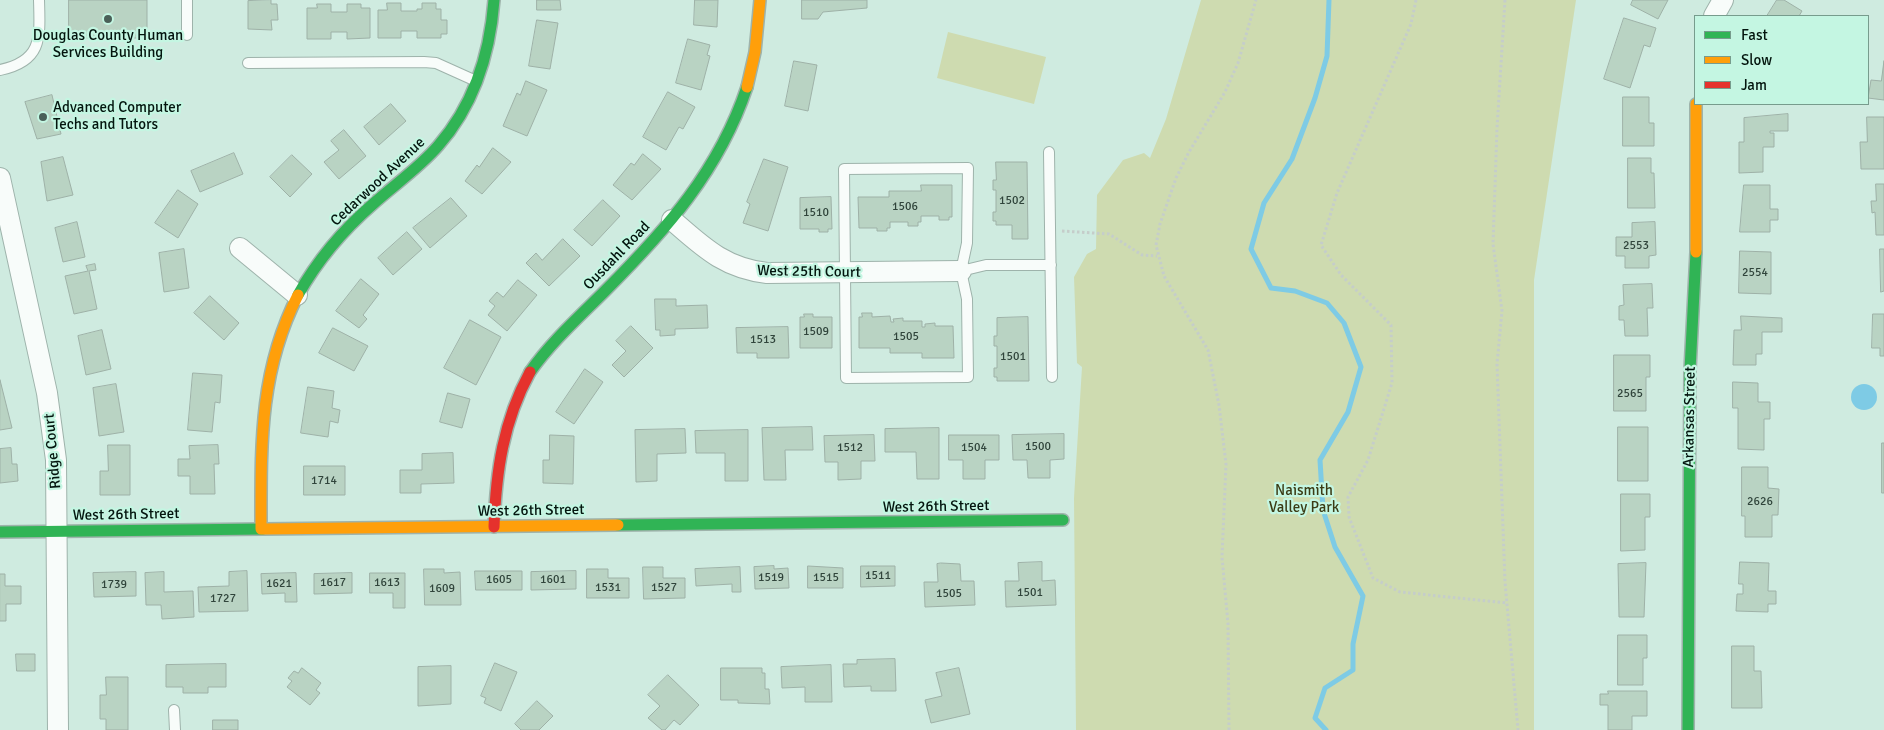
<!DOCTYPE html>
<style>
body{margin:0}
#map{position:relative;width:1884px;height:730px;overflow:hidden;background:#cfebe0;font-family:Signika,sans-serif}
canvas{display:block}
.legend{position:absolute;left:1694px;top:15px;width:175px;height:90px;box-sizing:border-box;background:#c4f6e2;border:1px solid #779c8d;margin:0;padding:6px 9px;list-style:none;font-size:15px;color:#03150e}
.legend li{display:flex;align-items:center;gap:10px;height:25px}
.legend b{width:25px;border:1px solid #779c8d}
</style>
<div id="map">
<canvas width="1884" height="730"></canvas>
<ul class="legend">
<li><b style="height:6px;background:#30b455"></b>Fast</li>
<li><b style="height:6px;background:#ff9f0a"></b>Slow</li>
<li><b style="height:6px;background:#e5322d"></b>Jam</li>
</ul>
</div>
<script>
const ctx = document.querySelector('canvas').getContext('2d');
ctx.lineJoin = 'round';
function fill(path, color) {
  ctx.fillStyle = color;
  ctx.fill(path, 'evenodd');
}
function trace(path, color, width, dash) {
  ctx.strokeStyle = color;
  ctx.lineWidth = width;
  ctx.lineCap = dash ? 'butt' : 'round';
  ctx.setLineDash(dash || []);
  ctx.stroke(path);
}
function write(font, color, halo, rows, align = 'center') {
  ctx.font = font + ' Signika,sans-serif';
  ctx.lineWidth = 4.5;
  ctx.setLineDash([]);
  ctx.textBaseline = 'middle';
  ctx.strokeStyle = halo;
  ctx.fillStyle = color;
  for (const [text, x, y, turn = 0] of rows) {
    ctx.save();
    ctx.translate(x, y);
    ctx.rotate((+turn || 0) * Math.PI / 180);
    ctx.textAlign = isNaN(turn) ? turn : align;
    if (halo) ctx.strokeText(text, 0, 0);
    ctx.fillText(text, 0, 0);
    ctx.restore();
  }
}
fill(new Path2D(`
 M1201 0H1576L1534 280V730H1076L1074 498 1082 367 1077 363 1074 277 1087 254 1096 249 1097 195 1123 160 1144 153 1150 158 1166 119Z
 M948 32 1046 57 1034 104 937 78Z`), '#cedbb0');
fill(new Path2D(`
 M1851 397a13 13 0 1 1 26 0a13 13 0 1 1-26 0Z`), '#7ecbe5');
trace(new Path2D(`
 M1326 730 1315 718 1325 688 1353 670V644L1363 596 1335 547 1323 510 1320 460 1348 412 1361 367 1344 323 1327 303 1295 291 1271 288 1251 249 1264 203 1292 159 1315 98 1327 56 1329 0`), '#7ecbe5', 5);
const building = new Path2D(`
 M69 0H147V38H69Z
 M271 0V4H277L278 20H271L272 30 248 29V1Z
 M537 0H560L561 10H537Z
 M695 0H718L717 27 694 25Z
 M802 0H867V8L823 12 818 19H802Z
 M1633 0H1668L1658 19 1631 5Z
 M1777 0H1784L1802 11 1799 16H1767Z
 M387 3H401V11H417V9H422V3H436V9H441V20H447V34H441V38H417V31H401V38H378V10H387Z
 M317 4H331V12H347V4H361V8H370V38L347 39V32H331V39H307V8H317Z
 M1624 18 1656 28 1650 47 1644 45 1630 88 1604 79Z
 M537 20 558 23 550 69 529 66Z
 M688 39 710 45 707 55 710 56 701 90 676 83Z
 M794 61 817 65 808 111 785 106Z
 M1884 61V100L1868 98 1871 80 1881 81Z
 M526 81 547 90 527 136 503 126 517 93 520 95Z
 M668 92 695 107 683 129 679 127 666 150 643 137Z
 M52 95 61 134 37 139 25 102Z
 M1623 97H1649V123H1654V146H1623Z
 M391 104 406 121 379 145 364 127Z
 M1788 114V131H1770V133H1774V147H1763V172L1739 173V142H1744V118Z
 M1867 117H1884V169H1861L1860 142H1867Z
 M344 130 366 156 339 179 324 162 339 150 331 141Z
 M493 148 511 162 482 194 465 181 477 165 479 167Z
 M234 153 243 174 200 192 191 171Z
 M643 154 661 169 632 200 613 185 631 163 634 165Z
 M292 155 312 174 290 197 270 177Z
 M63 157 73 195 47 201 41 162Z
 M1628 158H1651V173H1654L1655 208H1628Z
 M764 159 788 167 768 231 743 223 750 204 747 202Z
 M996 162H1027L1028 239H1012V225H996V221H993V212H996V190H993V180H996Z
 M1876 184H1884V235H1876L1875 212 1872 213 1871 201H1876Z
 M921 185H952V217H949V220H939V216H921V222H918V226H908V222H890V228H887V231H877V228H859L858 197H889V191H921Z
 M1744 185H1770V209H1778V220H1770V232H1740Z
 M178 190 198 204 178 238 155 223Z
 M831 197 832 229H828V232H819V229H800V198Z
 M451 198 467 216 430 248 413 228Z
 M603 200 620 216 592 246 574 230Z
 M77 222 85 257 63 262 55 228Z
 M1655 222 1656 255 1649 256V268H1625V256H1616V237H1632V223Z
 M407 232 422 249 393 275 378 258Z
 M563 239 580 256 549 286 526 263 536 253 542 260Z
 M184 249 189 288 164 292 159 253Z
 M1880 249H1884V291L1881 292Z
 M1740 251 1771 252V294L1739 293Z
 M95 264 96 270 89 271 97 309 74 314 65 276 88 271 86 266Z
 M361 279 379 294 363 315 367 319 359 328 336 311Z
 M518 280 537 295 507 331 488 315 495 306 489 301 497 292 503 297Z
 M1652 284 1653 308H1647L1648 336H1625L1624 320H1619V306L1624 305 1623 285Z
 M210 296 239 323 224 340 194 313Z
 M655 299H676V306L707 305 708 328 675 329V335L660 336V330H656Z
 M862 313H872V317L890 316 891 322H894L893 319 903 318V321H922V327H925V324L935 323V326H953L954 358H922V353H890V348H859V317H862Z
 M804 314H813V317H832V348H800V317H804Z
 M1873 314H1884V356H1880V348H1872Z
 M1741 316 1782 318V332H1762V354H1756V365H1733L1734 330H1741Z
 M1028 317 1029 381H997V377H994V368H997V346H994V336H997V318Z
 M470 320 501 337 476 385 444 368Z
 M631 326 653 348 624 377 612 365 626 351 616 341Z
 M788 327 789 358H757V353H737L736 328Z
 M333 328 368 346 354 371 319 353Z
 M102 330 111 369 86 375 78 336Z
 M1614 355H1650V377H1646V411H1614Z
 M585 369 603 382 574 424 556 412Z
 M193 373 222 375 220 403 215 402 212 432 188 430Z
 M0 380 12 428 0 430Z
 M1733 382 1758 383V402H1770V419H1764V450L1738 449V408H1733Z
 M116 384 124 432 99 436 93 388Z
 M308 387 334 391 332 408 340 410 338 423 330 421 328 437 301 433Z
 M448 393 470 399 462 428 440 422Z
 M812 427 813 450H785L786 480H764L762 428Z
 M1618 427H1648V481H1618Z
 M939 428V479H917L916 452H885V429Z
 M685 429 686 453 657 454V481L636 482 635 430Z
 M748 430V481H725V453H696L695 431Z
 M1064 434V459L1050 460V478H1028L1027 460H1013L1012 435Z
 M550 435 574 436 573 484 543 483V460H549Z
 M874 435 875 461H861V479L838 480V462H825L824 436Z
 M949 435H999V460H985V479H963V460H949Z
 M1882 443H1884V493H1882Z
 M108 445H130V495H100V471H108Z
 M218 445 219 464H214L215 494H190V476H178V459H190L189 446Z
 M11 448 12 464H17L18 481 0 483V449Z
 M453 453 454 483 421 484V493H400V470H422V454Z
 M304 466H345V495H304Z
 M1742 467H1768V488L1779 489 1778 515H1772V537H1745V516H1742Z
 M1621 494H1650V517H1645V550L1621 551Z
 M1042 562V581L1055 580 1056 605 1006 607 1005 581H1019L1018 563Z
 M1740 562 1769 563 1768 591H1776V604H1768V612L1736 611 1737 594H1743V584H1739Z
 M941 563 960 564 961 581H974L975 605 925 607 924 582H938L937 564Z
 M1646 563 1644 617H1619L1618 564Z
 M774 566V569L788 568 789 588 755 589 754 567Z
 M808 566 843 568V588H808Z
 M861 566H895V586L861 587Z
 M643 567H663V578H685V598L644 599Z
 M740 567 741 592H732V584L696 586 695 569Z
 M424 569H444V573L460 572 461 605H425Z
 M587 569H608V578H629V598H587Z
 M247 571 248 611 199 612 198 587 229 586V572Z
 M475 571H522V590H476Z
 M576 571V589L531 590V572Z
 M136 572V596L94 597 93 573Z
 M164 572V592L193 591 194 617 162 619 161 605H146L145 573Z
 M296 573 297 602H285V593L262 594 261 574Z
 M352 573V593L314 594V574Z
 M370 573H405V608H393V593H370Z
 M0 574H5V586H21V604H6V621H0Z
 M1618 635H1647V658H1643V685H1618Z
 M1732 646H1754V671H1761L1762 708H1732Z
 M16 654H35V671H17Z
 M895 659 896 691H871V686L844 687 843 664H857V660Z
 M495 663 517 672 501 711 484 703 486 698 481 696Z
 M226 664V687H208V693H183V687H166V665Z
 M831 665 832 702H805V687L782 688 781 667Z
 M451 666V704L418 706V667Z
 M302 668 321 683 316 690 320 693 310 705 287 687 292 681 288 678 294 671 298 673Z
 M721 668H762V673H765V689H769L770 704 738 703V700H721Z
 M959 668 970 714 931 723 925 700 942 696 936 673Z
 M668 675 699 705 680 725 674 720 665 730H662L648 718 660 706 648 695Z
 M106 677H128V730H106V719H100V695H106Z
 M1608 691H1647V716H1632V730H1608V705H1600V694H1608Z
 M537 701 553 716 539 730H521L515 724Z
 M213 720H238V730H213Z`);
fill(building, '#b9d3c3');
trace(building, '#9eb1a7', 1);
const lane = new Path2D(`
 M187 0V35
 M248 63 424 62 436 63 476 81
 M0 70C43 61 40 37 39 0
 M1049 152 1052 377
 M968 168 967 243 961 271 967 299 968 377 846 378 844 169Z
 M961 271 986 265H1051
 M174 710 175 730`);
const street = new Path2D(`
 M1714 16 1723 0
 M0 178 47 393 56 460 58 730
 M672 220C703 247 724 268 767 273L961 271
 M240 248 297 295`);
const fast = new Path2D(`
 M298 295C317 261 343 230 373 204 394 185 419 168 438 146 474 105 490 54 494 0
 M530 372C551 342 579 317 605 291 666 230 719 171 747 87
 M618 525 1063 520
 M0 532 263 529
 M1688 730 1690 370 1696 252`);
const slow = new Path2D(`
 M747 87 755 52 760 0
 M1696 104V252
 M261 529C261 446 259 371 298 295
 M263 529 618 525`);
const jam = new Path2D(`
 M494 527C496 471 503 422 530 372`);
trace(lane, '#9eb3ab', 12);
trace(street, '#9eb3ab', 22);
trace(fast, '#9eb3ab', 14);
trace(slow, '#9eb3ab', 14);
trace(jam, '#9eb3ab', 14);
trace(new Path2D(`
 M1416 0 1411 24 1337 193 1321 245 1341 275 1391 325 1392 383 1368 460 1348 497 1349 517 1373 578 1400 592 1507 603
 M1505 0 1497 128 1493 244 1502 311 1497 364 1505 582 1518 730
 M1062 231 1109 234 1142 255 1157 256
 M1229 730 1228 624 1222 557 1226 464 1219 405 1208 350 1164 276 1156 245 1160 224 1176 178 1189 152 1225 92 1238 63 1256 0`), '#c5cdca', 3, [2.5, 2.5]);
trace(lane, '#f8fcfa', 10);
trace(street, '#f8fcfa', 20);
trace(fast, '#30b455', 11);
trace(slow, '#ff9f0a', 11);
trace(jam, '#e5322d', 11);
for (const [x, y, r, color] of [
 [108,19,5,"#4a6058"],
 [43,117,5,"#4a6058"]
]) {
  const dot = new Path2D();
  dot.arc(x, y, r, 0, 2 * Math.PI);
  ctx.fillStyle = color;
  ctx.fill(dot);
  trace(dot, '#c4f6e2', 2);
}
write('12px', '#30443b', null, [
 ["1502",1012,201],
 ["1506",905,207],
 ["1510",816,213],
 ["2553",1636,246],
 ["2554",1755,273],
 ["1509",816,332],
 ["1505",906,337],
 ["1513",763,340],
 ["1501",1013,357],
 ["2565",1630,394],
 ["1500",1038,447],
 ["1512",850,448],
 ["1504",974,448],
 ["1714",324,481],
 ["2626",1760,502],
 ["1511",878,576],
 ["1519",771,578],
 ["1515",826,578],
 ["1605",499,580],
 ["1601",553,580],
 ["1617",333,583],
 ["1613",387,583],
 ["1621",279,584],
 ["1739",114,585],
 ["1531",608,588],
 ["1527",664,588],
 ["1609",442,589],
 ["1501",1030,593],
 ["1505",949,594],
 ["1727",223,599]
]);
write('15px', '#03150e', '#c4f6e2', [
 ["Douglas County Human",108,36],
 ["Services Building",108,53],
 ["Advanced Computer",53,108,"left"],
 ["Techs and Tutors",53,125,"left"]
]);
write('15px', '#03150e', '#c4f6e2', [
 ["Cedarwood Avenue",378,182,-43],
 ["Ousdahl Road",617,256,-46],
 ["West 25th Court",809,272,1],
 ["Arkansas Street",1690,417,-89],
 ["Ridge Court",53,451,-95],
 ["West 26th Street",936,507,-1],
 ["West 26th Street",531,511,-1],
 ["West 26th Street",126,515,-1]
]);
write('15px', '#3b3b15', '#c4f6e2', [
 ["Naismith",1304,491],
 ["Valley Park",1304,508]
]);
</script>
